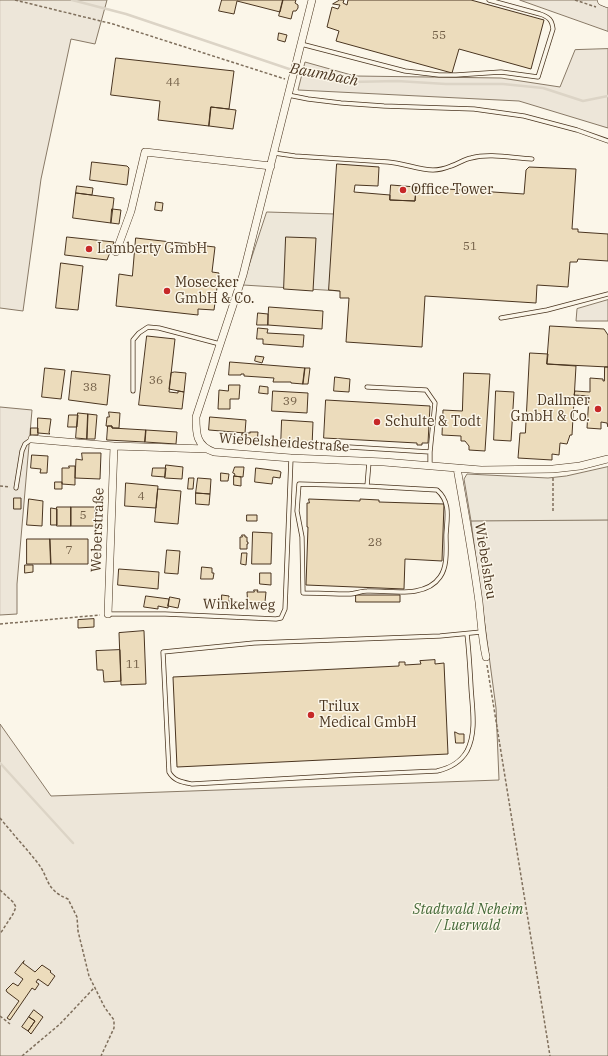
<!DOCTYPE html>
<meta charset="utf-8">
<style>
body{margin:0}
canvas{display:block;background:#fbf6e9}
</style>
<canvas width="608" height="1056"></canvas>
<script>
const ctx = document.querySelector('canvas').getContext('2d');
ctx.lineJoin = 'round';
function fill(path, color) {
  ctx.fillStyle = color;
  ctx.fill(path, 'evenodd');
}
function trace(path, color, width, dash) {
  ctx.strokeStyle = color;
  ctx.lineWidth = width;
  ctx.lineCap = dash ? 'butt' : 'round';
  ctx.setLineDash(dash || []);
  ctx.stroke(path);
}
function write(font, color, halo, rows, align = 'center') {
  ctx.font = font + ' "IBM Plex Serif",serif';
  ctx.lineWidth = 3;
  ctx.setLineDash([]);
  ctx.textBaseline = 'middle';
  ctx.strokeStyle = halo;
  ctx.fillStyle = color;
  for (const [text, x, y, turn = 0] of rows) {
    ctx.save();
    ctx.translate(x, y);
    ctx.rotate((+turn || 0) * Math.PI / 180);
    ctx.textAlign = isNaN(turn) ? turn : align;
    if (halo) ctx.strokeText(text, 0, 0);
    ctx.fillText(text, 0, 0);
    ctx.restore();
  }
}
const green = new Path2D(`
 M0 0H107L95 44 71 39 41 179 23 311 0 308Z
 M520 0H608V31Z
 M608 49V128L519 101 298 90 305 62 355 76 501 78 560 87 575 50Z
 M608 300V321H576L577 309Z
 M0 407 32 410 17 584V614L0 615Z
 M608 520V1056H0V724L51 796 499 780 496 708 471 521Z`);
fill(green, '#ede6d9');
trace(green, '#887966', 1);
const parking = new Path2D(`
 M267 212 403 216 340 291 243 285Z
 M608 467V520L471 521 464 479 467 474 548 478 566 476Z`);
fill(parking, '#ede7d9');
trace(parking, '#887966', 1);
trace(new Path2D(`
 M72 0 126 14 301 73 351 82 397 81 446 84H503L543 88 583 101 608 96
 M0 763 73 843`), '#dcd4c6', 2.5);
const building = new Path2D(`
 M222 0H283L280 12 237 1 234 14 219 11Z
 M283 0H296L295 3 298 5V8L296 11H293L291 19 279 16Z
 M340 0H344L343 3 347 5 348 0H471L544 20 531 69 459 49 452 73 336 41 339 31 327 27 332 7 338 9 340 5 333 4Z
 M279 33 287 35 285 42 278 40Z
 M116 58 234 71 229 109 211 107 209 126 158 120 160 101 111 95Z
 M211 107 236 110 233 129 209 126Z
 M92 162 127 166 129 168 127 185 90 180Z
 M337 164 379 167 378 186 355 185 354 192 390 195V200L415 201 416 187 524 194 526 170 529 167 576 169 572 229H578V232L608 234V261L578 259 577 262H570L568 287 537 285 536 303 425 296 422 347 346 342 349 298H340V291L329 290Z
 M391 185 416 187 415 201 390 200Z
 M77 186 93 188 92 195 76 193Z
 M76 193 114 198 111 223 73 218Z
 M156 202 163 203 162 211 155 210Z
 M112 209 121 210 119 224 111 223Z
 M67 237 114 242 107 260 65 255Z
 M286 237 316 238 313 291 284 289Z
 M136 238 215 247 212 272 219 273 214 310 198 309V315L116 306 119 274 132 276Z
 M61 263 83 266 78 310 56 308Z
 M269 307 323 311 322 329 268 325Z
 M258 313 268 314V325H257Z
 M550 326 604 329 608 335V367L547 364Z
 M258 328 268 329 267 333 304 335 303 347 263 344V339H257Z
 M147 336 175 339 169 392 178 393V391L184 392 182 409 139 405Z
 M530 353 548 354 547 364 576 366 572 435H570L567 444 560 443 559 455 552 454V460L518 458 520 433H525Z
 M256 356 264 357 262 363 255 361Z
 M230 362 305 368 303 384 291 383V382H273L274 378 244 376V374H241V375H229Z
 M605 367H608V427L607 423 601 422V429L587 428 589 396 574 395 575 391 590 392V378L603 379V381H604Z
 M45 368 65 370 61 399 42 397Z
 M305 368H310L308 384H303Z
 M72 371 110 375 107 405 69 400Z
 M175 372 186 373 184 392 169 389 171 373Z
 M464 373 490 374 485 451 469 450V446L465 441H461V436L442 435 443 410 462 411Z
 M335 377 350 379 349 392 334 391Z
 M229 385H240L239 399H230V409H218L219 390 228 391Z
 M260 386 268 387V394L259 393Z
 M273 391 308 393 307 413 272 411Z
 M496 391 514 392 511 441 494 440Z
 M326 400 430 406 428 443H422V445H417V443L324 438Z
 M109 412 120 413 119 428H112V426H106L107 417H109Z
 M78 413 88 414 87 439 76 438Z
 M88 414 97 415 95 439H87Z
 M69 415H78L77 427H68Z
 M210 417 246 420 245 433 209 430Z
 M38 418 51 419 49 433 50 434 38 433Z
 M282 420 313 422 312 447 281 446Z
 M108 426H112V428L146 430 145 442 107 440Z
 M31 428H38V435H31Z
 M146 430 177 432 176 444 145 442Z
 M250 432H258L257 444 241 443 242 433H250Z
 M82 453H101L100 479 75 478 76 459 82 460Z
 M32 455 48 456 47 473H40L41 469 31 468Z
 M166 465 183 467 182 479 165 478Z
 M69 466H75V485L62 484V468H69Z
 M235 467H244L243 477 234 476 235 474 233 473Z
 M153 468H166L165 477 152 476Z
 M256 468 279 471 281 472 280 478 273 477 272 484 255 482Z
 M221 473 229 474 228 481H221Z
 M234 476 241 477V486L234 485Z
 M189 478H194L193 489H188Z
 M198 478 211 479 210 494 196 493Z
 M55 482H62V489H55Z
 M126 483 158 486 156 508 125 506Z
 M158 489 181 491 178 524 155 522Z
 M196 493 210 494 209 505 196 504Z
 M14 498H21V509H14Z
 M29 499 43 501 42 526 27 525Z
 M309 499 360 501V499L379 500V502L444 504 442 561 405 559 404 589 306 585 308 527H307V503H309Z
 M57 507H71V526H57Z
 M71 507H95V526H71Z
 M51 508 57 509V525H51Z
 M247 515H257V521H247Z
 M253 532 272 533 271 564H252Z
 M242 535H245V537H247V542H248V544H247V549H240V537H242Z
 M27 539H50L51 564H27Z
 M50 539H88V564H51Z
 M167 550 180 551 178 574 165 573Z
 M242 553H247L246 565 241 564Z
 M25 565H33V572L25 573Z
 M202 567 212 568V573H214L213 579H201Z
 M119 569 159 572 158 589 118 585Z
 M260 573H271V585L260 584Z
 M254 590H258L257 592H266L265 602H254V608H248L247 592H254Z
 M222 595 229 596V605H222Z
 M356 595H400V602H356Z
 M146 596 169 599 168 608 158 606V609L144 607Z
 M170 597 180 599 178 608 168 606Z
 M94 619V627L78 628V620Z
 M144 631 146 684 121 685 119 633Z
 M120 650 121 681 104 682 103 670H97L96 651Z
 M435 660V664L444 663 448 754 177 767 173 677 399 666V662H405V665L421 664 420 661Z
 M455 732 459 734H464V743H456Z
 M24 961 23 963 35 972 42 965 51 971 50 972 55 976 48 986 38 979 36 982 39 984 35 990 32 988 10 1020 7 1018 19 1001 7 992 6 990 13 983 18 986 23 979 15 973Z
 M34 1010 43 1017 31 1034 28 1031 35 1021 29 1017Z
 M29 1017 35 1021 28 1031 22 1027Z`);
fill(building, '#ecdcbc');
trace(building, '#4a3520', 1);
const lane = new Path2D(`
 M301 44 405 71 439 75H456L501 72 538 77 553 29C552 20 549 17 540 14L489 0
 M288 95 308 99 341 103 384 106 474 109 524 116 577 130 608 141
 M274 153 295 156 388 162C403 163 419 170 433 170 439 170 446 168 451 166 458 164 464 159 471 158 490 153 512 158 532 159
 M501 318 547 310 608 294
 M367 387 426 390 435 403 430 452
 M133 391V340L139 333 148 327 159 328 220 344
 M349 447 430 452V465
 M367 486 437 490C451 502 447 518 446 535 446 548 448 566 440 577 425 599 389 590 367 591 361 591 355 594 349 594 333 594 318 593 303 593L302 537 297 511 299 484 367 486 369 462
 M16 488 22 451 25 444 32 439
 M108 614H165L276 619 281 618 285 609 291 458
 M467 634C469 651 470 669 471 687 472 707 477 732 467 751 460 763 450 768 437 771L349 775 192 784C182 782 174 781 169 772L163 652 254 643 440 636 481 632`);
const street = new Path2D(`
 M312 0 243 275 196 417C196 433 196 446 214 452L291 458 384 462 481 470 553 469 580 466 608 459
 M116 252 131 211 145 152 271 166
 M32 439 114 446 207 449
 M457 468C465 513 473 557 479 602 481 621 482 639 486 657
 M108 614 114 446`);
const secondary = new Path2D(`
 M603 0 608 2`);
trace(lane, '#4a3520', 5);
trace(street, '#4a3520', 8);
trace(secondary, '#4a3520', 12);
trace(new Path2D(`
 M15 0 113 24 285 79
 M575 0 596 7
 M0 486 10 487
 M553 511V477
 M0 624 100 615
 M487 665 550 1056
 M0 818C12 833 25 847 37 862 50 878 44 889 68 899L77 917 78 931 89 976 105 1008 114 1020V1028L101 1056
 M0 890 13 902 16 907 13 914 0 934
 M0 1016 10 1024
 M22 1056 60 1024 94 988`), '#7f6f5c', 1.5, [3, 2]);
trace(lane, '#fbf6e9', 3.5);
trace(street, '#fbf6e9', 7);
trace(secondary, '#fbf6e9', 11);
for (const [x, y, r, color] of [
 [403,190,4,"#c62828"],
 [89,249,4,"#c62828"],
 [167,291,4,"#c62828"],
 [598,409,4,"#c62828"],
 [377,422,4,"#c62828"],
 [311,715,4,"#c62828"]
]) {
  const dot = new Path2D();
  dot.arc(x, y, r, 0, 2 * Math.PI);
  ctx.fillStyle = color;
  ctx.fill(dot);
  trace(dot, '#fbf6e9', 1.5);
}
write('12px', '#725f47', null, [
 ["55",439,36],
 ["44",173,83],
 ["51",470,247],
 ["36",156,381],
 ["38",90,388],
 ["39",290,402],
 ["4",141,497],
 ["5",83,516],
 ["28",375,543],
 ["7",69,551],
 ["11",133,665]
]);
write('14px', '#4a3520', '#fbf6e9', [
 ["Office Tower",411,190],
 ["Lamberty GmbH",97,249],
 ["Mosecker",175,283],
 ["GmbH & Co.",175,299],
 ["Dallmer",590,401,"right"],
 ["GmbH & Co.",590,417,"right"],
 ["Schulte & Todt",385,422],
 ["Trilux",319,707],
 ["Medical GmbH",319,723]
], 'left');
write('14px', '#4a3520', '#fbf6e9', [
 ["Wiebelsheidestraße",284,443,4],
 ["Weberstraße",98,530,-88],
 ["Wiebelsheu",485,561,81],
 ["Winkelweg",239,605,1]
]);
write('italic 14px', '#436837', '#fbf6e9', [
 ["Stadtwald Neheim",468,910],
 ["/ Luerwald",468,926]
]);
write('italic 15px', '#4a3520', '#fbf6e9', [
 ["Baumbach",324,75,11]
]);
</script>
